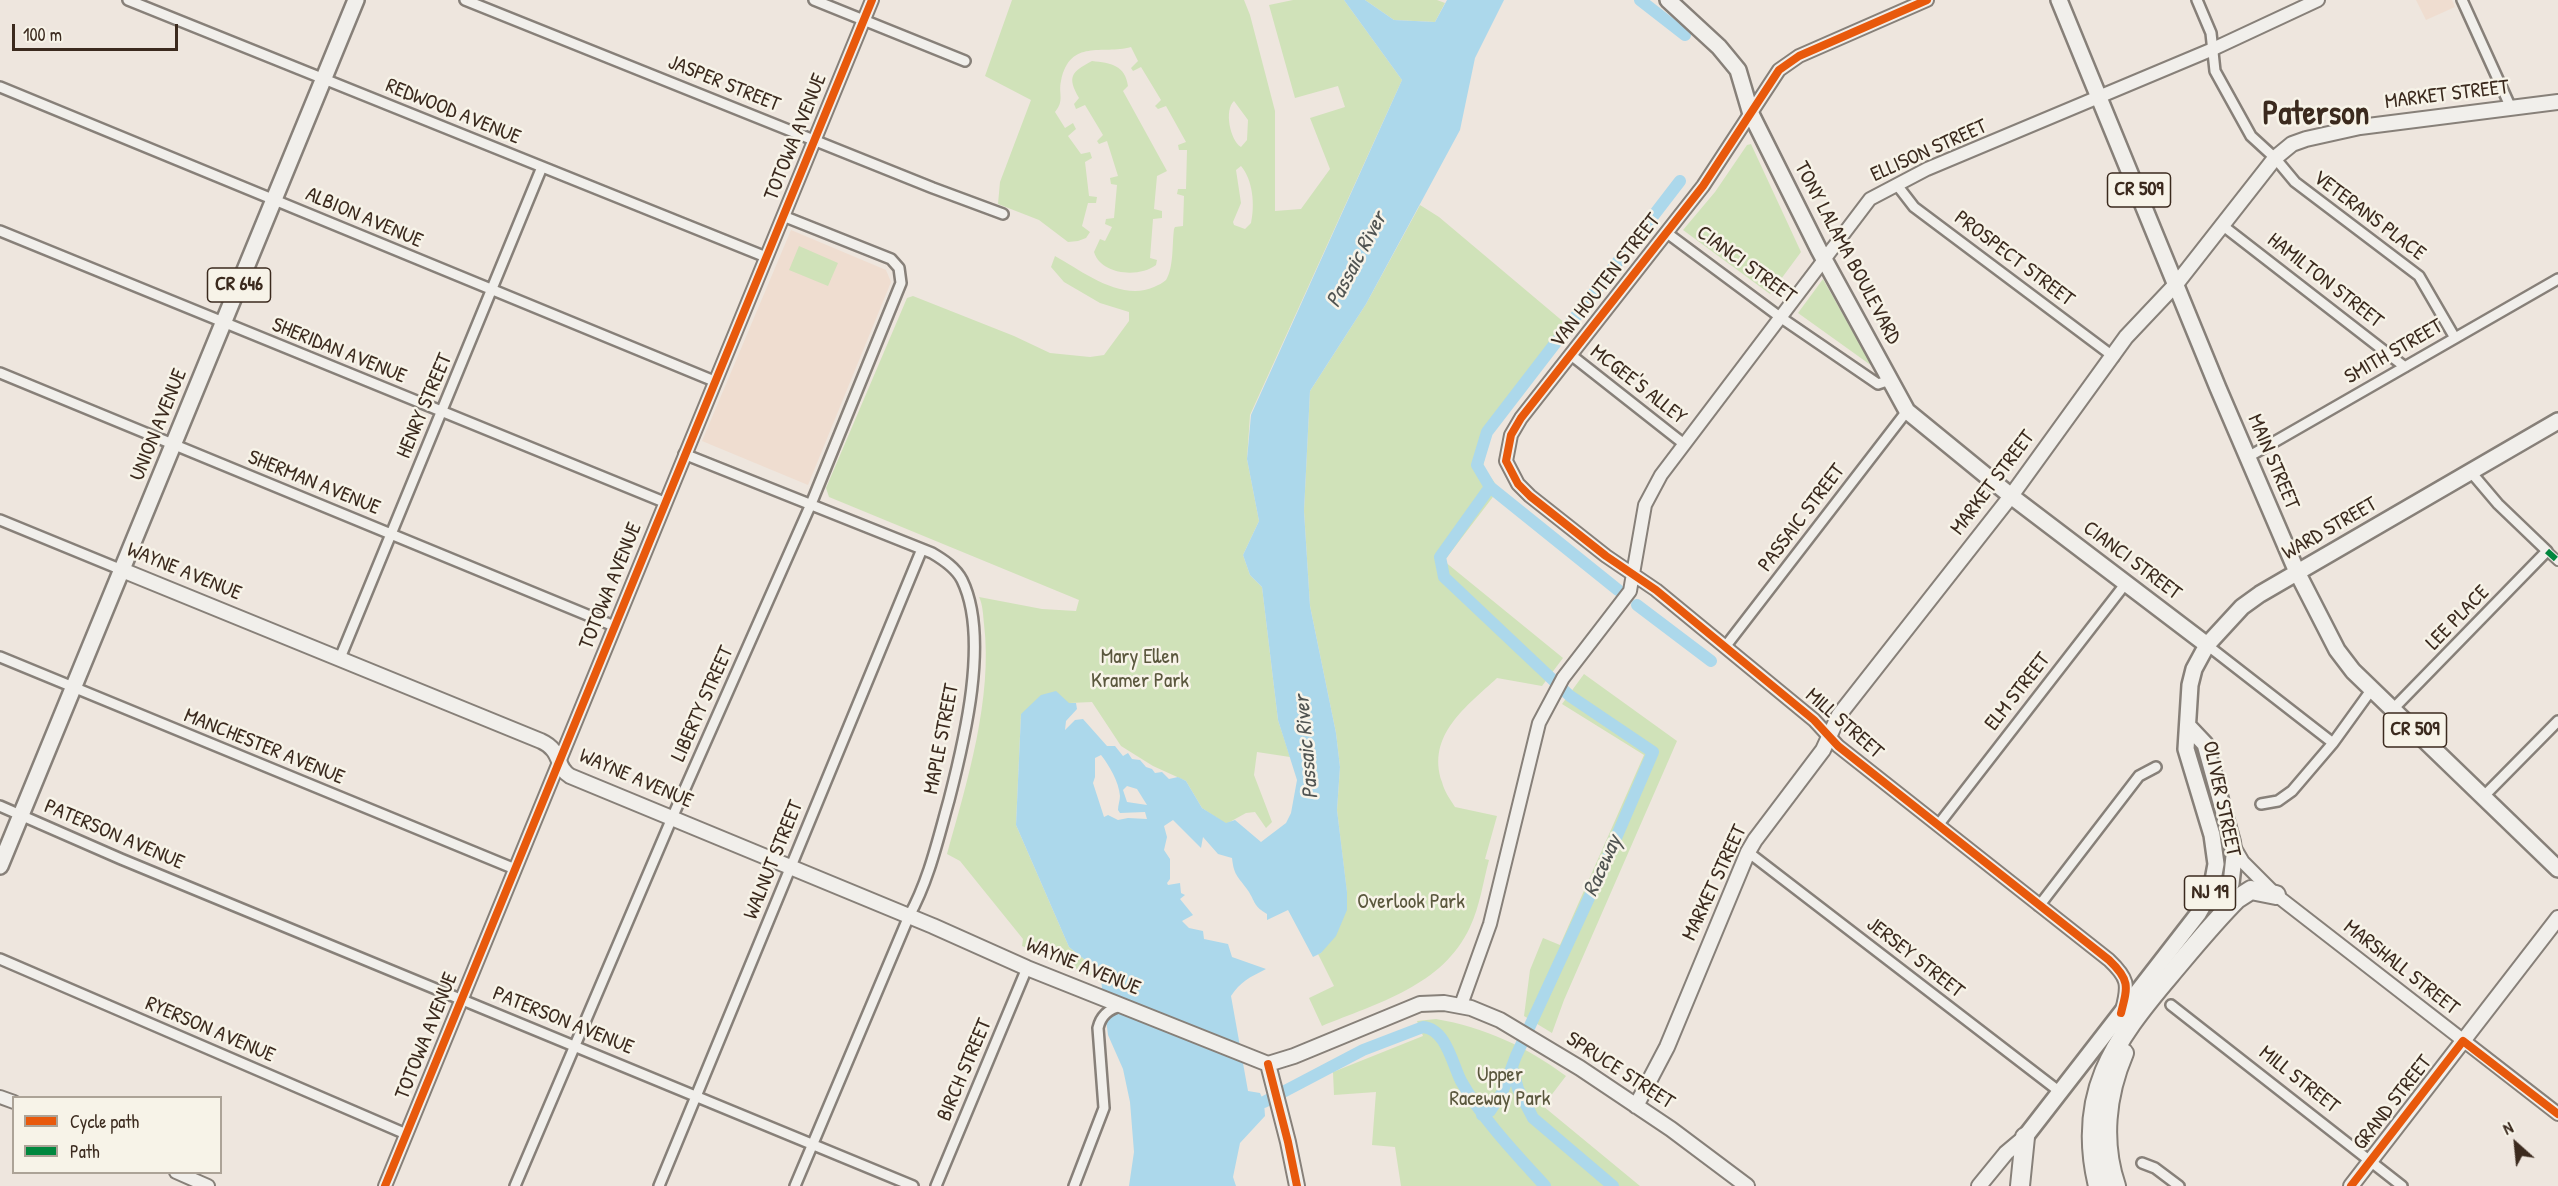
<!DOCTYPE html>
<style>
body{margin:0}
#map{position:relative;width:2558px;height:1186px;overflow:hidden;background:#eee6de;font-family:"Patrick Hand",sans-serif}
canvas{display:block}
.legend{position:absolute;left:12px;top:1096px;width:210px;height:78px;box-sizing:border-box;background:#f7f3e8;border:2px solid #aca397;margin:0;padding:8px 10px;list-style:none;font-size:18px;color:#3b2a1e}
.legend li{display:flex;align-items:center;gap:12px;height:30px}
.legend b{width:30px;border:2px solid #aca397}
.north{position:absolute;left:2486px;top:1114px;width:60px;height:60px;-webkit-text-stroke:4px #f7f3e8;paint-order:stroke;rotate:333deg;font-size:16px;font-weight:700;line-height:24px;text-align:center;color:#3b2a1e}
.north::after{content:'';display:block;margin:auto;width:21px;height:27px;background:#3b2a1e;clip-path:polygon(50% 0,100% 100%,50% 72%,0 100%)}
.scale{position:absolute;left:12px;top:24px;width:166px;height:27px;box-sizing:border-box;border:3px solid #3b2a1e;border-top:0;padding-left:8px;font-size:18px;line-height:21px;white-space:nowrap;color:#3b2a1e;-webkit-text-stroke:4px #f7f3e8;paint-order:stroke}
</style>
<div id="map">
<canvas width="2558" height="1186"></canvas>
<ul class="legend">
<li><b style="height:8px;background:#e8590c"></b>Cycle path</li>
<li><b style="height:8px;background:#00873e"></b>Path</li>
</ul>
<div class="north">N</div>
<div class="scale">100 m</div>
</div>
<script>
const ctx = document.querySelector('canvas').getContext('2d');
ctx.lineJoin = 'round';
function fill(path, color) {
  ctx.fillStyle = color;
  ctx.fill(path, 'evenodd');
}
function trace(path, color, width, dash) {
  ctx.strokeStyle = color;
  ctx.lineWidth = width;
  ctx.lineCap = dash ? 'butt' : 'round';
  ctx.setLineDash(dash || []);
  ctx.stroke(path);
}
function write(font, color, halo, rows, align = 'center') {
  ctx.font = font + ' "Patrick Hand",sans-serif';
  ctx.lineWidth = 5;
  ctx.setLineDash([]);
  ctx.textBaseline = 'middle';
  ctx.strokeStyle = halo;
  ctx.fillStyle = color;
  for (const [text, x, y, turn = 0] of rows) {
    ctx.save();
    ctx.translate(x, y);
    ctx.rotate((+turn || 0) * Math.PI / 180);
    ctx.textAlign = isNaN(turn) ? turn : align;
    if (halo) ctx.strokeText(text, 0, 0);
    ctx.fillText(text, 0, 0);
    ctx.restore();
  }
}
fill(new Path2D(`
 M2416 0H2452L2455 7 2426 20Z
 M791 230 886 270 891 282 808 485 702 441Z`), '#efddd0');
fill(new Path2D(`
 M1012 0H1244L1250 15 1275 111V211L1301 209 1330 169 1310 118 1345 107 1338 86 1295 98 1269 5 1293 0H1344L1402 80 1250 415 1247 459 1259 521 1243 555 1250 575 1262 587 1278 720 1290 757 1257 752 1254 775 1272 822 1266 828 1255 812 1246 813 1226 824 1202 808 1186 781 1153 766 1121 746 1092 702 1069 703 1021 714 1016 825 1069 947 1100 972 1101 979 1022 946 1023 939 960 861 947 854C967 783 993 698 984 624 983 615 983 605 979 597L1042 609 1076 611 1079 600 829 497 826 488 907 298 913 296 918 298 1014 336 1050 353 1090 357 1104 355 1129 321V312L1100 303 1064 282 1051 267 1055 256C1082 271 1121 302 1154 287 1158 285 1163 283 1166 280 1174 267 1172 244 1174 229L1175 227 1183 226 1184 196 1177 194 1178 189H1186L1187 150H1179L1178 145 1186 142 1166 106 1158 109 1155 106 1161 100 1141 67 1133 71 1131 68 1138 61 1131 47C1102 55 1070 38 1061 81 1058 94 1065 100 1055 112L1065 128 1073 123 1076 129 1068 136 1081 154 1090 152 1092 158 1085 162 1089 196 1097 197 1096 203H1088L1082 226 1090 232 1086 238 1078 241 1068 242 1039 220 998 204 1000 182 1031 100 985 76ZM1234 101 1248 120 1247 140 1241 147C1230 140 1224 110 1234 101ZM1241 166C1253 180 1255 205 1251 223L1245 229 1234 225 1233 222 1241 203 1236 170Z
 M1365 0H1437L1445 3 1435 22 1394 20Z
 M1092 61C1111 63 1125 65 1128 86L1123 91 1167 171 1157 176 1154 209 1162 211V218L1153 219 1150 258 1157 260 1156 265C1139 278 1101 275 1094 252L1100 239 1105 241 1112 227 1105 224 1106 219 1114 218 1117 185 1111 184 1110 178 1118 176 1107 141 1099 144 1097 141 1103 135 1085 105 1076 109 1074 104 1079 98C1067 77 1071 72 1092 61Z
 M1751 144 1801 252 1770 294 1683 230 1715 192 1747 145Z
 M1420 205 1439 217 1572 329 1490 435 1483 466 1499 489 1444 561 1563 658 1542 686 1497 678C1467 706 1426 735 1442 782 1444 791 1450 799 1455 807L1497 816 1485 859 1489 860C1483 882 1480 906 1470 927 1443 986 1377 1003 1322 1026L1309 998 1334 986 1318 954 1321 953 1347 893 1337 810 1340 767 1336 733 1310 606 1304 511 1310 391 1366 304Z
 M799 246 838 263 828 286 789 270Z
 M1823 279 1872 366 1798 313Z
 M1584 674 1677 741 1564 1000 1552 1033 1524 1016 1530 970 1543 938 1560 945 1644 755 1562 704Z
 M1436 1019C1484 1027 1527 1047 1566 1076L1543 1106 1640 1186H1401L1395 1147 1372 1145 1376 1092 1334 1095 1333 1072 1423 1036 1417 1021Z`), '#d0e2b9');
fill(new Path2D(`
 M1344 0H1365L1394 20 1435 22 1447 0H1504L1475 58 1460 130 1366 304 1310 391 1304 511 1310 606 1336 733 1340 767 1337 810 1347 892V910L1336 936 1321 953 1313 957 1288 910 1267 920V914C1254 906 1256 904 1249 892 1239 877 1234 877 1232 858L1218 854 1203 837 1201 848 1173 820 1164 826 1167 837 1164 850 1170 859V879L1167 883 1168 885 1180 883 1181 893 1185 895 1180 899 1193 915 1182 921 1189 928 1203 931 1204 939 1228 944 1232 957 1266 969C1250 977 1240 982 1231 996L1248 1091 1260 1093 1264 1102 1265 1116 1240 1143 1233 1177 1236 1186H1129L1134 1152 1130 1102 1123 1069 1108 1035 1100 972 1069 947 1016 825 1021 714 1041 695 1056 691 1069 703H1076L1077 709 1066 721 1065 730 1075 720 1083 719 1107 746H1115L1123 756 1128 753 1132 759 1140 760 1146 767 1152 769 1155 773 1162 772 1169 779 1178 777 1186 781 1202 808 1226 823 1235 820 1261 842 1286 823 1291 813 1297 780 1278 720 1262 587 1250 575 1243 555 1259 521 1247 459 1251 415 1402 80ZM1101 755C1109 765 1119 782 1120 796 1120 800 1118 805 1118 810L1120 813 1145 812 1147 819 1128 818 1118 820 1108 815 1104 817 1093 783 1095 777V758ZM1127 786 1137 789 1147 805 1127 802 1123 790Z`), '#acd8eb');
trace(new Path2D(`
 M1640 0 1685 35
 M1490 487 1618 590
 M1637 605 1711 661
 M1512 1067 1518 1089 1533 1118 1613 1186
 M1264 1102 1363 1050 1423 1027C1446 1029 1452 1063 1461 1081 1483 1120 1515 1153 1545 1186
 M1482 1115 1490 1111 1502 1093 1516 1056 1606 861 1653 752 1570 696 1444 577 1440 557 1490 487 1477 465 1487 432 1680 181`), '#acd8eb', 12);
const pedestrian = new Path2D(`
 M2547 551 2558 561`);
const minor = new Path2D(`
 M128 0 766 257
 M465 0 933 188 1003 214
 M814 0 965 61
 M2197 0 2211 33 2215 71 2251 136 2275 158 2295 182 2419 276 2455 338
 M2462 0 2511 108
 M0 87 714 381
 M1897 185 1914 207 2114 357
 M2222 225 2405 367
 M0 231 664 502
 M1667 233 1780 317 1878 384 1890 380
 M1571 355 1684 444
 M0 373 614 626
 M684 454 932 553C944 560 956 568 962 580 990 637 964 742 949 800 938 839 929 880 909 916L795 1186
 M2248 457 2558 279
 M0 520 122 570
 M2207 645 2333 743
 M1725 647 1907 411
 M0 657 515 869
 M340 658 542 167
 M2393 709 2547 551 2498 504 2470 471
 M2483 797 2558 721
 M2261 804 2278 801 2292 791 2333 743 2372 689
 M0 806 121 859 913 1186
 M1939 824 2126 583
 M1748 852 2060 1092
 M2039 906 2139 776 2156 767
 M0 959 406 1134
 M2171 1005 2402 1186
 M2142 1163 2155 1168 2179 1186
 M515 1186 672 818 811 504 901 283 899 268 891 259 783 216
 M659 1186 922 549
 M936 1186 1027 968
 M1074 1186 1104 1108 1098 1028C1101 1015 1109 1009 1121 1006`);
const tertiary = new Path2D(`
 M1927 0 1799 56 1779 70 1703 186 1521 418 1511 435 1506 461 1518 484 1530 496 1606 556 1656 590 1814 720 1838 746 2109 960C2128 978 2129 984 2122 1010
 M2233 845 2243 862 2276 895 2558 1114
 M1461 1005 1490 924 1539 723 1563 678 1630 591 1645 505 1661 475 1870 199 1927 169 2213 49 2318 0
 M0 1097 14 1102
 M176 1172 208 1186
 M385 1186 872 0`);
const secondary = new Path2D(`
 M122 570 541 741C563 751 555 767 570 776L933 926 1027 968 1268 1064
 M1268 1064 1294 1056 1420 1004 1444 1003 1471 1008 1500 1020 1580 1068 1671 1129 1747 1186
 M1268 1064 1288 1142 1297 1186
 M1636 1106 1667 1047 1748 852 1755 840 1823 750 1839 715 2011 496 2126 337 2177 283 2275 158 2292 144 2306 139 2360 127 2558 102
 M1979 1186 2006 1153 2025 1137
 M2351 1186 2558 918`);
const primary = new Path2D(`
 M1668 0 1719 47 1738 70 1751 114 1819 250 1907 411 2011 496 2207 645
 M2059 0 2218 388 2297 572 2337 650 2353 671 2558 869
 M2188 726 2205 744 2232 842 2234 856 2231 884
 M0 866 356 0
 M2025 1137 2198 914 2211 891 2216 864 2212 835 2186 749 2190 685 2194 669 2207 645 2242 607 2260 594 2558 421`);
const motorway = new Path2D(`
 M2020 1186 2025 1137
 M2098 1186C2076 1095 2113 1042 2170 975 2192 949 2213 923 2237 899L2251 890 2276 895
 M2116 1186C2101 1142 2106 1095 2124 1053`);
trace(pedestrian, '#878079', 12);
trace(minor, '#878079', 14);
trace(tertiary, '#878079', 16);
trace(secondary, '#878079', 18);
trace(primary, '#878079', 20);
trace(motorway, '#878079', 22);
trace(pedestrian, '#f1efeb', 8);
trace(minor, '#f1efeb', 9);
trace(tertiary, '#f1efeb', 12);
trace(secondary, '#f1efeb', 14);
trace(primary, '#f1efeb', 15);
trace(motorway, '#f1efeb', 18);
trace(new Path2D(`
 M2547 551 2558 561`), '#00873e', 6, [12, 6]);
trace(new Path2D(`
 M1927 0 1799 56 1779 70 1703 186 1521 418 1511 435 1506 461 1518 484 1530 496 1606 556 1656 590 1814 720 1838 746 2109 960C2130 980 2128 986 2121 1013
 M1268 1064 1288 1142 1297 1186
 M385 1186 872 0
 M2351 1186 2463 1041 2558 1114`), '#e8590c', 8);
for (const [x, y, w] of [
 [2139,190,63],
 [239,285,63],
 [2415,730,63],
 [2210,893,51]
]) {
  const box = new Path2D();
  box.roundRect(x - w / 2, y - 17, w, 34, 4.5);
  ctx.fillStyle = '#f7f3e8';
  ctx.fill(box);
  trace(box, '#3b2a1e', 1.5);
}
write('bold 20px', '#3b2a1e', null, [
 ["CR 509",2139,190],
 ["CR 646",239,285],
 ["CR 509",2415,730],
 ["NJ 19",2210,893]
]);
write('21px', '#3b2a1e', '#f7f3e8', [
 ["JASPER STREET",724,84,22],
 ["MARKET STREET",2447,95,-7],
 ["REDWOOD AVENUE",453,112,22],
 ["TOTOWA AVENUE",796,137,-68],
 ["ELLISON STREET",1929,151,-24],
 ["VETERANS PLACE",2369,216,37],
 ["ALBION AVENUE",364,218,23],
 ["TONY LALAMA BOULEVARD",1847,253,62],
 ["PROSPECT STREET",2014,259,37],
 ["CIANCI STREET",1746,265,36],
 ["VAN HOUTEN STREET",1606,281,-52],
 ["HAMILTON STREET",2325,281,38],
 ["SHERIDAN AVENUE",339,351,22],
 ["SMITH STREET",2394,352,-30],
 ["MCGEE'S ALLEY",1638,385,38],
 ["HENRY STREET",425,406,-67],
 ["UNION AVENUE",159,425,-68],
 ["MAIN STREET",2273,462,67],
 ["SHERMAN AVENUE",314,483,22],
 ["MARKET STREET",1993,483,-53],
 ["PASSAIC STREET",1802,518,-53],
 ["WARD STREET",2330,529,-30],
 ["CIANCI STREET",2132,561,37],
 ["WAYNE AVENUE",184,572,22],
 ["TOTOWA AVENUE",611,586,-68],
 ["LEE PLACE",2458,618,-46],
 ["ELM STREET",2018,692,-52],
 ["LIBERTY STREET",703,704,-66],
 ["MILL STREET",1844,724,41],
 ["MAPLE STREET",942,739,-79],
 ["MANCHESTER AVENUE",264,747,22],
 ["WAYNE AVENUE",636,779,23],
 ["OLIVER STREET",2221,799,78],
 ["PATERSON AVENUE",114,835,23],
 ["WALNUT STREET",774,860,-68],
 ["MARKET STREET",1715,883,-65],
 ["JERSEY STREET",1915,958,38],
 ["WAYNE AVENUE",1083,967,22],
 ["MARSHALL STREET",2401,968,38],
 ["PATERSON AVENUE",563,1021,22],
 ["RYERSON AVENUE",210,1030,23],
 ["TOTOWA AVENUE",427,1036,-68],
 ["BIRCH STREET",965,1070,-67],
 ["SPRUCE STREET",1620,1071,33],
 ["MILL STREET",2299,1080,38],
 ["GRAND STREET",2393,1103,-52]
]);
write('21px', '#5a573d', '#f7f3e8', [
 ["Mary Ellen",1140,657],
 ["Kramer Park",1140,681],
 ["Overlook Park",1411,902],
 ["Upper",1500,1075],
 ["Raceway Park",1500,1099]
]);
write('italic 22px', '#505452', '#f7f3e8', [
 ["Passaic River",1357,260,-62],
 ["Passaic River",1307,747,-95],
 ["Raceway",1603,866,-66]
]);
write('bold 33px', '#3b2a1e', '#f7f3e8', [
 ["Paterson",2316,115]
]);
</script>
